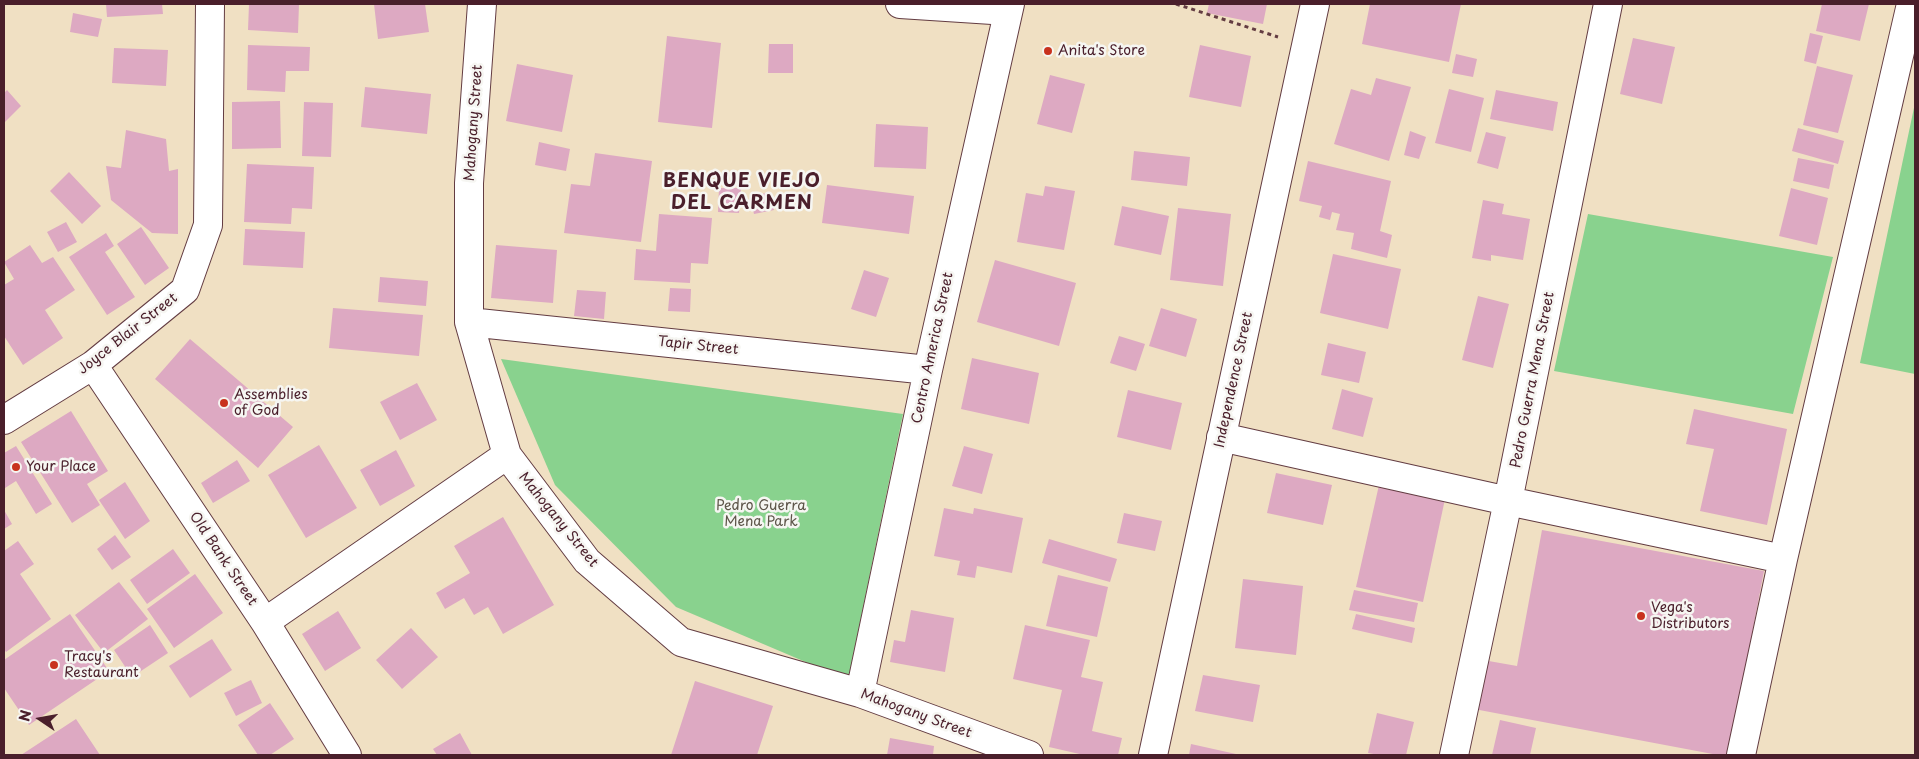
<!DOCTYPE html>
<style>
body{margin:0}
#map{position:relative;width:1919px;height:759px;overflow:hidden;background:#f0e0c3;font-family:"Playpen Sans",sans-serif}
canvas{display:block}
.frame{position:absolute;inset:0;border:5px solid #4a1f2b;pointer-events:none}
.north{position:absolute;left:15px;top:694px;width:50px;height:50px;-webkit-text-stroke:4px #f6f6f2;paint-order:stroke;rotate:282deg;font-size:14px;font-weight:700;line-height:20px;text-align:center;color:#4a1f2b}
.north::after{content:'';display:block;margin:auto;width:18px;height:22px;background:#4a1f2b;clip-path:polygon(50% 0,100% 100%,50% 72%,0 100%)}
</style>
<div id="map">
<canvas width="1919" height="759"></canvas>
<div class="frame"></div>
<div class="north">N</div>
</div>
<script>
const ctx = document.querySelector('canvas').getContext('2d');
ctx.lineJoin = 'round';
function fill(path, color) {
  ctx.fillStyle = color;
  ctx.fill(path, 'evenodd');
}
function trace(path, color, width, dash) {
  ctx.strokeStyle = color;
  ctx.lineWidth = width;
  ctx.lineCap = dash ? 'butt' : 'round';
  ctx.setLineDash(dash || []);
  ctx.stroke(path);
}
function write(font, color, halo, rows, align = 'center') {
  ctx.font = font + ' "Playpen Sans",sans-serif';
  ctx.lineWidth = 5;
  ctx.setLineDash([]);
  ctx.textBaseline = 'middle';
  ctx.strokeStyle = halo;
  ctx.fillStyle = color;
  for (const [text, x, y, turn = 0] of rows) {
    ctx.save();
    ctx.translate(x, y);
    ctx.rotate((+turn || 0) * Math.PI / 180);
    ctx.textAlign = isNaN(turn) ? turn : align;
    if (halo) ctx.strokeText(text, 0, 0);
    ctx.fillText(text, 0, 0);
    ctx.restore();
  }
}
fill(new Path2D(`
 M1915 103V374L1860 363Z
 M1588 214 1833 257 1793 414 1554 371Z
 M501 359 903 414 848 680 676 607 555 485Z`), '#89d28e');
fill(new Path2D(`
 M106 4H162L163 14 107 17Z
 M249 4H299L298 33 248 30Z
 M374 4H425L429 32 378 39Z
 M1209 4H1267L1263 24 1207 13Z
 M1370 4H1461L1449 62 1362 44Z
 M1822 4H1869L1860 41 1816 31Z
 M73 13 102 19 98 37 70 32Z
 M1810 33 1823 36 1816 64 1804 61Z
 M667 36 721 43 712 128 658 122Z
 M1633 38 1675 47 1662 104 1620 94Z
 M769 44H793V73H768Z
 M248 45 310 47 309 71H286L285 92 247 90Z
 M1200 45 1251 56 1241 107 1189 97Z
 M114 48 168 50 166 86 112 83Z
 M1456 54 1477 59 1473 77 1452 73Z
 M517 64 573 75 562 132 506 121Z
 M1817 66 1853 75 1838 133 1803 125Z
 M1050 75 1085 84 1072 133 1037 124Z
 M1376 78 1411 87 1389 161 1334 144 1351 89 1371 95Z
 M365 87 431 94 427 134 361 127Z
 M1449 89 1484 98 1471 152 1435 143Z
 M7 90 21 106 4 123V93Z
 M1496 90 1558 102 1553 131 1490 119Z
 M280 101 281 148 232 149V102Z
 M304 102 333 103 331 157 302 156Z
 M876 124 928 127 926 169 874 167Z
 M1798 128 1844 141 1838 164 1792 151Z
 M126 130 166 139 169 171 178 169V234L152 233 111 200 106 166 121 168Z
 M1410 131 1426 137 1419 159 1404 155Z
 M1486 132 1506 137 1498 169 1477 163Z
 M539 142 570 149 566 171 535 165Z
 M1134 151 1190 157 1187 186 1131 180Z
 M595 153 652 161 641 242 564 233 571 184 590 186Z
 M1798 158 1834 165 1829 189 1793 181Z
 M1308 161 1391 181 1380 231 1392 235 1387 258 1351 249 1354 233 1336 230 1340 214 1332 212 1330 220 1319 217 1322 206 1299 201Z
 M247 164 314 167 312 209 292 208 291 224 244 222Z
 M69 172 101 206 82 224 50 191Z
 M827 185 914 196 909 234 822 223Z
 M1045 186 1075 191 1064 250 1017 242 1026 193 1043 196Z
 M719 188H741L739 213 718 212Z
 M1791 188 1828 198 1817 245 1779 236Z
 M770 192 774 210 754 214 750 197Z
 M1483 200 1504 204 1502 214 1530 219 1523 260 1491 255V261L1472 258Z
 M1122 206 1169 216 1161 255 1114 245Z
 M1178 208 1231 214 1223 286 1170 280Z
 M659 214 712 218 708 264 691 263 690 283 634 280 636 249 656 251Z
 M66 222 77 242 58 252 47 232Z
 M141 227 169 268 145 285 117 244Z
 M245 229 305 232 303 268 243 265Z
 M106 233 114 246 105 252 135 297 107 315 69 257Z
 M30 245 42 263 53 257 75 290 45 310 63 338 23 365 4 336V285L14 279 4 262Z
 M496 245 557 250 553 303 491 298Z
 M1333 254 1401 269 1388 329 1320 313Z
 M995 260 1076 283 1059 346 977 322Z
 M864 270 889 278 876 317 851 309Z
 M380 277 428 281 426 306 378 302Z
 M670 288 691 289 690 312 668 311Z
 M577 290 606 292 604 319 574 316Z
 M1478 296 1509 304 1493 368 1462 360Z
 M333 308 423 315 419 356 329 348Z
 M1161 308 1197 319 1186 357 1149 346Z
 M1119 336 1145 344 1136 371 1110 363Z
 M190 339 293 427 258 468 155 379Z
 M1328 343 1366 352 1359 383 1321 375Z
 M972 358 1039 373 1029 424 961 409Z
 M417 383 437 420 400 440 380 402Z
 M1342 389 1373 398 1363 437 1332 429Z
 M1128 390 1182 403 1171 450 1117 437Z
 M1694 409 1787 429 1767 525 1700 511 1714 449 1686 444Z
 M71 411 108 471 87 484 100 505 72 523 21 442Z
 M319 445 357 508 306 538 268 475Z
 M16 446 52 504 36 514 16 481 5 488 4 486V453Z
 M964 446 993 454 982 494 952 486Z
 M396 450 415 486 380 506 360 470Z
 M237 460 250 481 213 503 201 483Z
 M1276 473 1332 485 1323 525 1267 513Z
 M125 482 150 521 125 539 99 500Z
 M1379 485 1445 499 1423 602 1356 587Z
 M944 508 973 514 974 508 1023 518 1012 573 977 566 975 578 957 575 960 561 934 556Z
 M4 510 12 524 4 529Z
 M1124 513 1162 521 1155 551 1117 543Z
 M503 517 554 605 503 634 488 607 474 615 464 598 445 609 436 593 470 573 454 546Z
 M1542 530 1764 571 1729 755H1718L1474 709 1483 660 1517 666Z
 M115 535 131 557 112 570 97 549Z
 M1049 539 1117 559 1110 582 1042 563Z
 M18 541 34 564 20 574 51 619 6 652 4 649V551Z
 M173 549 190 573 147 604 130 580Z
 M195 574 223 613 174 648 147 609Z
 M1058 575 1108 587 1097 637 1046 626Z
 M1243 579 1303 586 1296 655 1235 648Z
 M119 582 148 619 104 653 75 615Z
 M1354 590 1418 603 1414 622 1349 610Z
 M911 610 954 618 945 672 890 662 894 640 905 642Z
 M338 611 361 648 325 671 302 634Z
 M70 614 109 671 29 725 4 688V660Z
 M1356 614 1415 628 1412 643 1352 629Z
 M150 625 168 653 132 677 114 650Z
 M1025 625 1090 640 1081 677 1103 682 1092 731 1122 738 1118 755H1084L1049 747 1062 690 1013 679Z
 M411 628 438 657 402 689 376 660Z
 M212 639 232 670 190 698 169 666Z
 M1203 675 1260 685 1253 722 1195 711Z
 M251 680 262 703 236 716 224 693Z
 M695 681 773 706 757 755H671Z
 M270 703 294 739 270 755H258L238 725Z
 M1377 713 1414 722 1406 755H1379L1368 753Z
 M76 719 100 755H21Z
 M1500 720 1536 728 1530 755H1492Z
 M460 733 472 755H437L433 749Z
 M890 738 934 746 933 755H887Z
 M1191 744 1236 754V755H1189Z`), '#dda9c2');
const minor = new Path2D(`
 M482 4 469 183V322L507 455 587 561 681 642 860 693 1029 755
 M900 4 1008 11
 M469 322 928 370
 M93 365 265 622 347 755
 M4 420 93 365 185 290 208 225 210 4
 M1221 437 1508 501 1783 559
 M265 622 507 455
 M860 693 928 370 1010 4
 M1153 755 1315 4
 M1454 755 1508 501 1608 4
 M1741 755 1783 559 1911 4`);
trace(minor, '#633c42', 30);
trace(new Path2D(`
 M1176 4 1278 37`), '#633c42', 3, [4, 4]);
trace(minor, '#fff', 28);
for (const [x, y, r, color] of [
 [1048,51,5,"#c8321e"],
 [224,403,5,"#c8321e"],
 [16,467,5,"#c8321e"],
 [1641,616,5,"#c8321e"],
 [54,665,5,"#c8321e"]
]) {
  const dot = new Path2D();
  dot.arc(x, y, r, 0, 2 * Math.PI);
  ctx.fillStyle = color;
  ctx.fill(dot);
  trace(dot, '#f6f6f2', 2);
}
write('14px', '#4a1f2b', '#f6f6f2', [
 ["Anita's Store",1058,51],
 ["Assemblies",234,395],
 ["of God",234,411],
 ["Your Place",26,467],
 ["Vega's",1651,608],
 ["Distributors",1651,624],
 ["Tracy's",64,657],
 ["Restaurant",64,673]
], 'left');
write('14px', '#4a1f2b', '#f6f6f2', [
 ["Mahogany Street",474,123,-86],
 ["Joyce Blair Street",128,334,-38],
 ["Tapir Street",698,346,6],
 ["Centro America Street",933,348,-78],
 ["Independence Street",1234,380,-78],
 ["Pedro Guerra Mena Street",1533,380,-79],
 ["Mahogany Street",558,520,51],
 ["Old Bank Street",223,559,56],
 ["Mahogany Street",916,714,20]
]);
write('14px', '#5d5549', '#f6f6f2', [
 ["Pedro Guerra",761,506],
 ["Mena Park",761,522]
]);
ctx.letterSpacing = '1px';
write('bold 19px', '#4a1f2b', '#f6f6f2', [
 ["BENQUE VIEJO",742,182],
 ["DEL CARMEN",742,204]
]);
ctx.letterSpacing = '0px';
</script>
